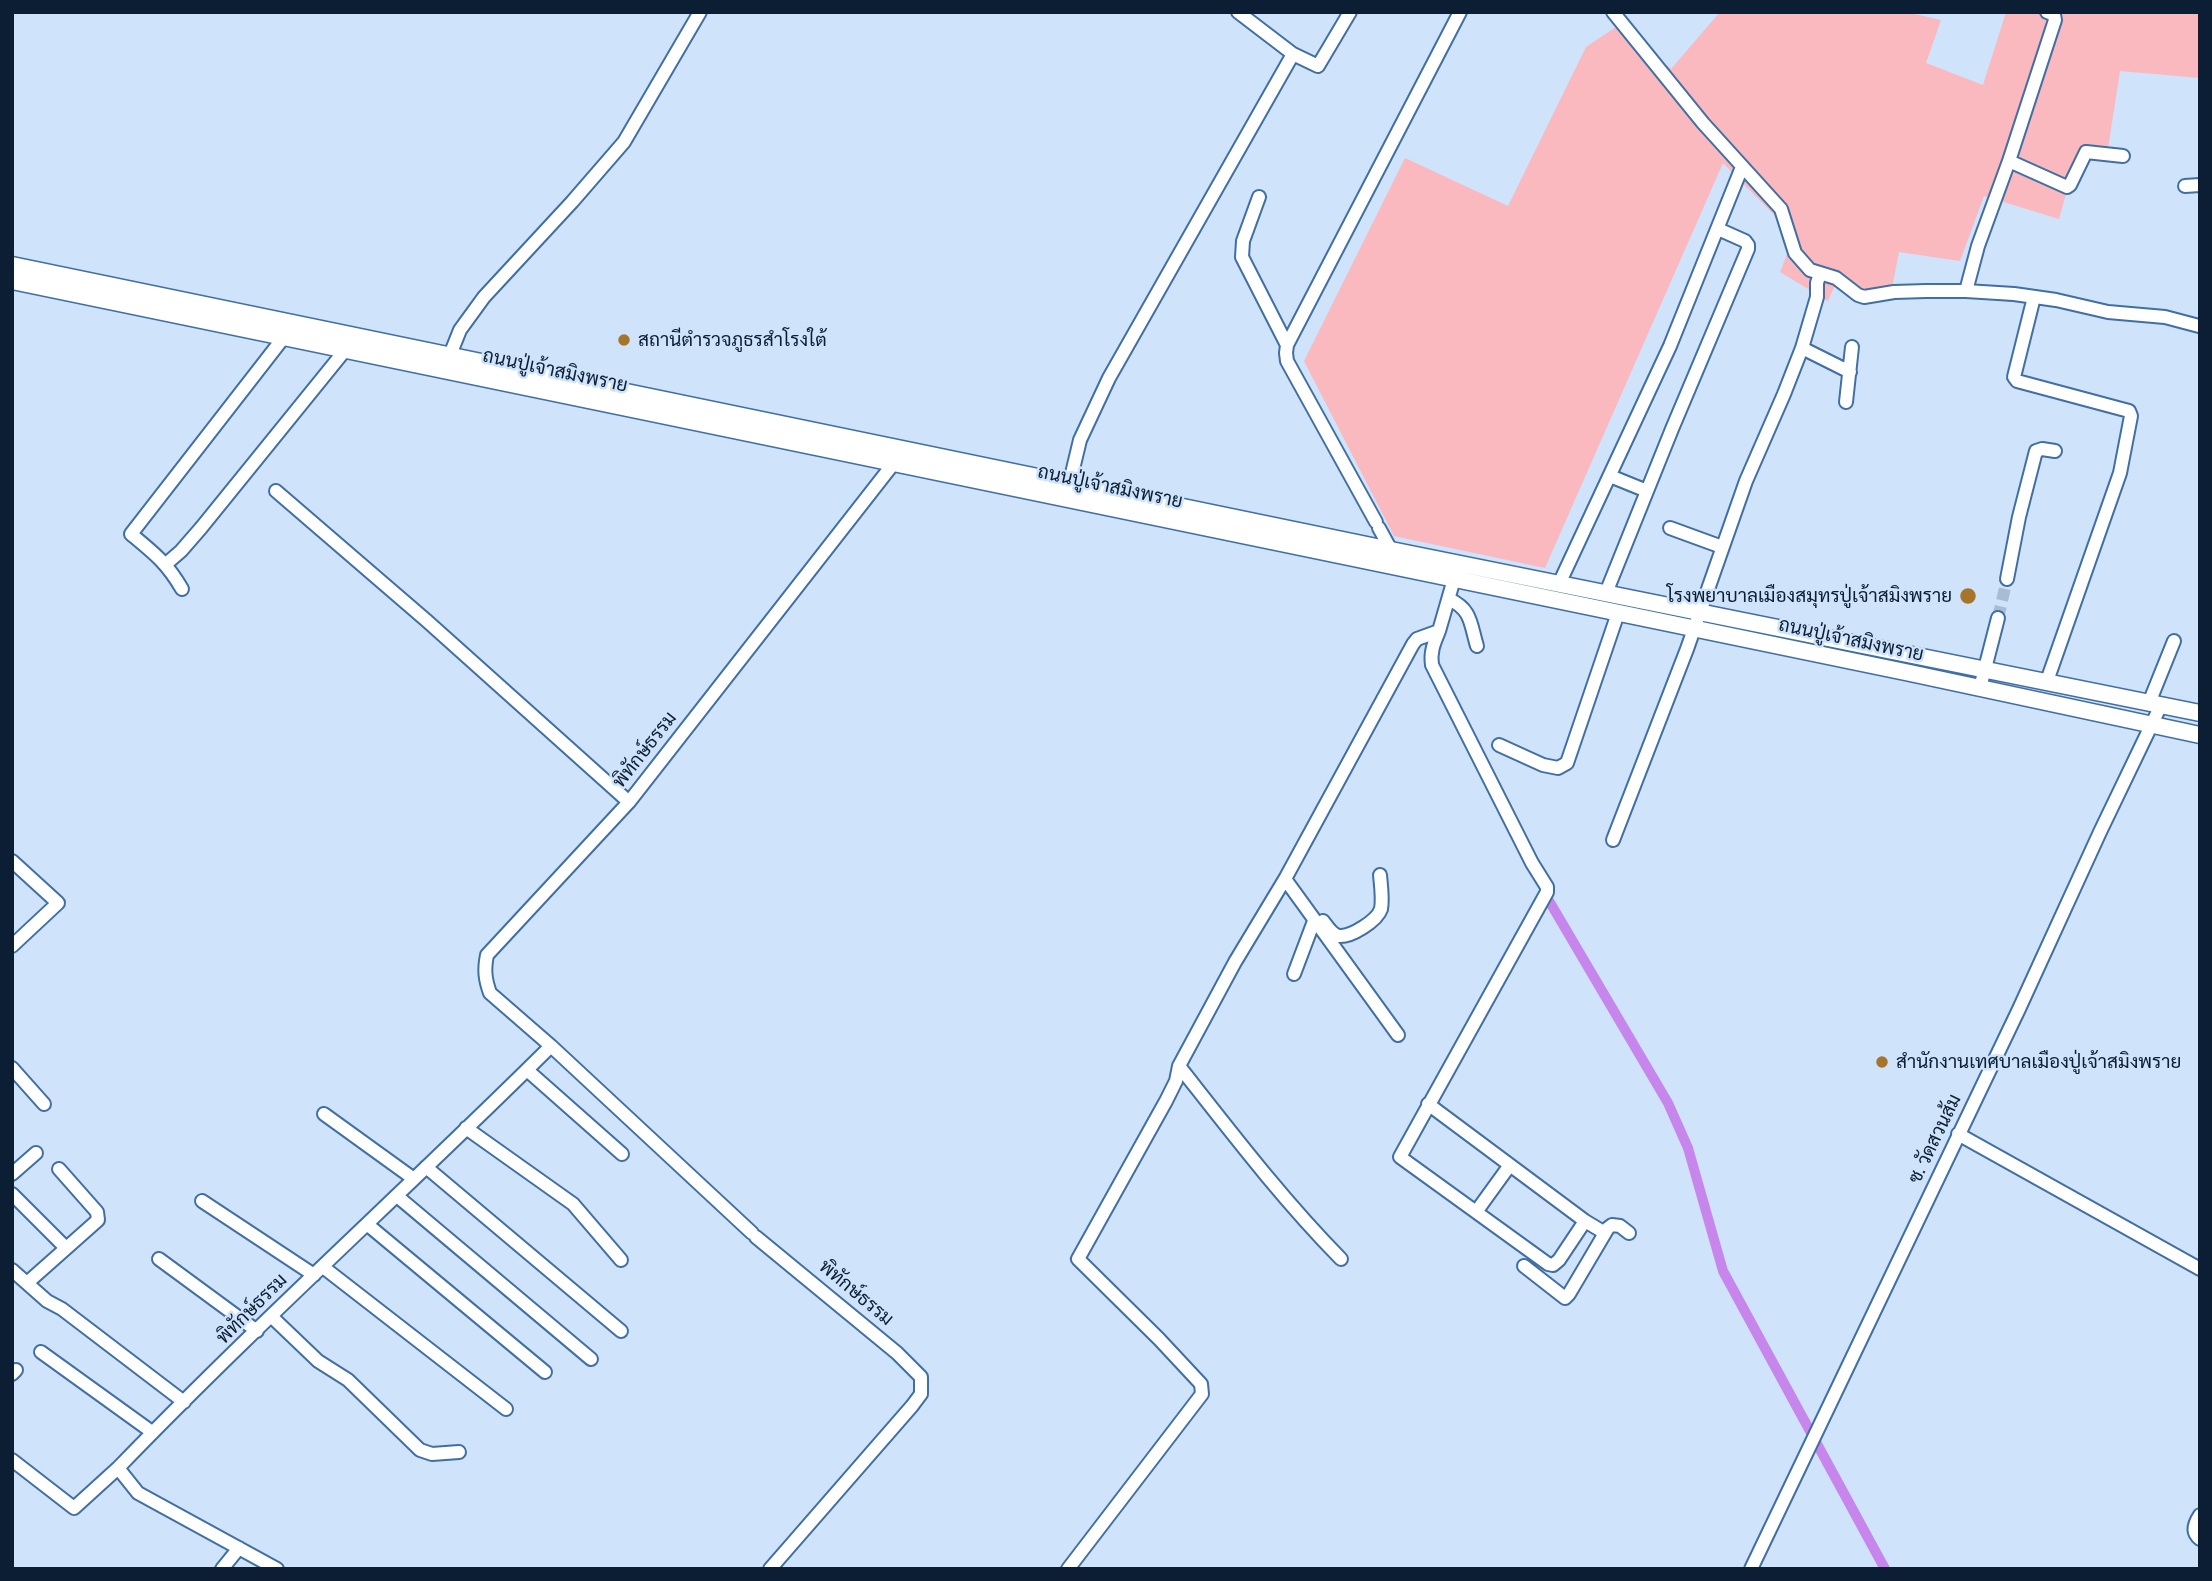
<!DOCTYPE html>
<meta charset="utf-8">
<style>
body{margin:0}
#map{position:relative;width:2212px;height:1581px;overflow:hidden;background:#cfe3fb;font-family:Cabin,sans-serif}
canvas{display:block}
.frame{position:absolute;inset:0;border:14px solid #0b1e33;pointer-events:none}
</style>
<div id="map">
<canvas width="2212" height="1581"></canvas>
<div class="frame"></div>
</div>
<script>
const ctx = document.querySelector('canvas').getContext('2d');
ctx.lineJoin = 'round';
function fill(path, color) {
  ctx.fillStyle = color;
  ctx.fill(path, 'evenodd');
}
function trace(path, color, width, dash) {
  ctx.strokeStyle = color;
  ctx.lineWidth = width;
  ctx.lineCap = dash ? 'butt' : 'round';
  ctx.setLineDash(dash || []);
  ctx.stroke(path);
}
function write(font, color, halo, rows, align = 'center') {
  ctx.font = font + ' Cabin,Sarabun,sans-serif';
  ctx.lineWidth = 5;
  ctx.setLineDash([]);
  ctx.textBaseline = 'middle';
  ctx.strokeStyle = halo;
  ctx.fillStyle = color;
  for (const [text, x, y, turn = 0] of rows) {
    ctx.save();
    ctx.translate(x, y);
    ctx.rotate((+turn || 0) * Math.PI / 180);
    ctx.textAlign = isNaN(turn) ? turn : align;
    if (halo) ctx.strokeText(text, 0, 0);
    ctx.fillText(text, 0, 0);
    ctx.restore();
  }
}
fill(new Path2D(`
 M1720 12H1906L1941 20 1926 63 1983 85 2006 12H2200V78L2120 71 2107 155 2076 158 2059 219 1984 196 1960 261 1899 252 1890 298 1865 292 1838 278 1828 301 1780 272 1790 247 1783 224 1723 163 1545 568 1394 536 1304 361 1405 158 1508 206 1586 47 1619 25 1671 69Z`), '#fab8bf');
trace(new Path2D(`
 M2007 300 2022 301`), '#8e67b4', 2.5);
trace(new Path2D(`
 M1545 894 1668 1103 1688 1148 1723 1271 1885 1569`), '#c686eb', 10);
trace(new Path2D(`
 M1998 618 2007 579`), '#a8bcd3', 12, [12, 6]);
const minor = new Path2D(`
 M1238 12 1293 54 1318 66 1350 12
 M1613 12 1703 123 1781 209 1795 253 1810 270 1836 278 1858 295 1864 297 1894 292 1926 291H1966L2014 294 2056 300 2108 312 2165 317 2199 326
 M2009 161 2055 20 2054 15 2047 12
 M2185 186 2200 185
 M1259 197 1243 241 1242 257 1287 345
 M1966 291 1978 246 2009 161 2067 187 2070 185 2086 152 2123 156
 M2034 297 2014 377 2017 381 2129 411 2131 416 2120 473 2047 681
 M1802 348 1817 297V283L1820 273
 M450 355 460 330 484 297 572 202 624 142 700 12
 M1846 402 1852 347
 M1610 476 1647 491
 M1068 490 1080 440 1109 378 1293 54
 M276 491 427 621 629 802
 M1376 522 1287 361 1286 353 1287 345 1460 12
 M1379 528 1391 550 1390 556
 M1670 528 1722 547
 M166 564 181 551 201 528 346 349
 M2007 579 2019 517 2036 451 2042 449 2055 451
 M1559 584 1670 346 1742 167
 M182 589C167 563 154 553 131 534L284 337
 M1606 593 1672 429 1748 249V245L1745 241 1718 229
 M1449 599C1472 610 1470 623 1477 646
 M1439 631C1434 643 1430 652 1432 665L1532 863 1547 887V892L1400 1157 1548 1264 1553 1265 1559 1260 1585 1221
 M1980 688 1998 618
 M2149 703 2174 641
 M1499 745 1543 765 1558 768 1567 763 1618 613
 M1613 840 1687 649 1746 481 1784 394 1802 348 1850 372
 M12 861 58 903 12 946
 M1285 879 1398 1035
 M1323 921C1327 926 1332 935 1339 936 1351 937 1377 921 1381 909 1383 899 1381 886 1380 875
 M1294 974 1314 921
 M551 1046 752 1233
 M1179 1066C1231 1132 1282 1199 1341 1259
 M12 1068 44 1104
 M527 1070 622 1154
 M1428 1104 1585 1221 1605 1233
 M324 1114 414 1179
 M466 1128 573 1204 621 1260
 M1958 1134 2200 1269
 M426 1167 621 1331
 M12 1174 36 1153
 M12 1194 66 1248
 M397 1196 591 1359
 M202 1201 314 1275
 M1476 1212 1510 1165
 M368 1225 545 1372
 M756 1237 897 1353 921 1377V1394L912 1406 770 1569
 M159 1259 257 1331
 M1524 1266 1565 1298 1569 1294 1608 1228 1612 1225 1620 1226 1629 1233
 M323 1267 506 1409
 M12 1270 47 1301 62 1309 184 1402
 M27 1283 98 1220 97 1212 59 1169
 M272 1317 318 1361 348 1380 420 1450 432 1454 459 1452
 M41 1352 152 1432
 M12 1374 16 1370
 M12 1460 74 1508 118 1468
 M2200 1515C2194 1524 2191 1532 2200 1539
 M222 1569 239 1548
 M277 1569 138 1493 118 1468C258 1323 408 1188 551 1046L490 993C485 979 484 970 487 955L629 802 897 459
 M1068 1569 1202 1394 1201 1384 1159 1339 1078 1259 1166 1101 1176 1081 1179 1066 1235 962 1285 879 1413 644 1417 639 1439 631 1454 579
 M1751 1569 2019 1009 2100 832 2161 705`);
const major = new Path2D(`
 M12 265 1391 550 2200 713
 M12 281 1910 673 2200 735`);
trace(minor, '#416fa3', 16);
trace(major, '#416fa3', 19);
trace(minor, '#fff', 12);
trace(major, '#fff', 16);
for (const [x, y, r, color] of [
 [624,340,7,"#a7742b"],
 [1968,596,9,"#a7742b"],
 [1882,1062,7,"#a7742b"]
]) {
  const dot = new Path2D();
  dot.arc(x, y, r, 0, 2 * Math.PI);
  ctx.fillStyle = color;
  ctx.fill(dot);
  trace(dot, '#cfe3fb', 2.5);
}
write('19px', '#0b1e33', '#cfe3fb', [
 ["สถานีตำรวจภูธรสำโรงใต้",638,340],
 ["โรงพยาบาลเมืองสมุทรปู่เจ้าสมิงพราย",1952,596,"right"],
 ["สำนักงานเทศบาลเมืองปู่เจ้าสมิงพราย",1896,1062]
], 'left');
write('19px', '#0b1e33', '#cfe3fb', [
 ["ถนนปู่เจ้าสมิงพราย",555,371,12],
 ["ถนนปู่เจ้าสมิงพราย",1110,487,12],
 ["ถนนปู่เจ้าสมิงพราย",1851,640,12],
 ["พิทักษ์ธรรม",645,750,-52],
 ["ซ. วัดสวนส้ม",1935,1139,-64],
 ["พิทักษ์ธรรม",856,1293,40],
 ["พิทักษ์ธรรม",252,1309,-45]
]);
</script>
